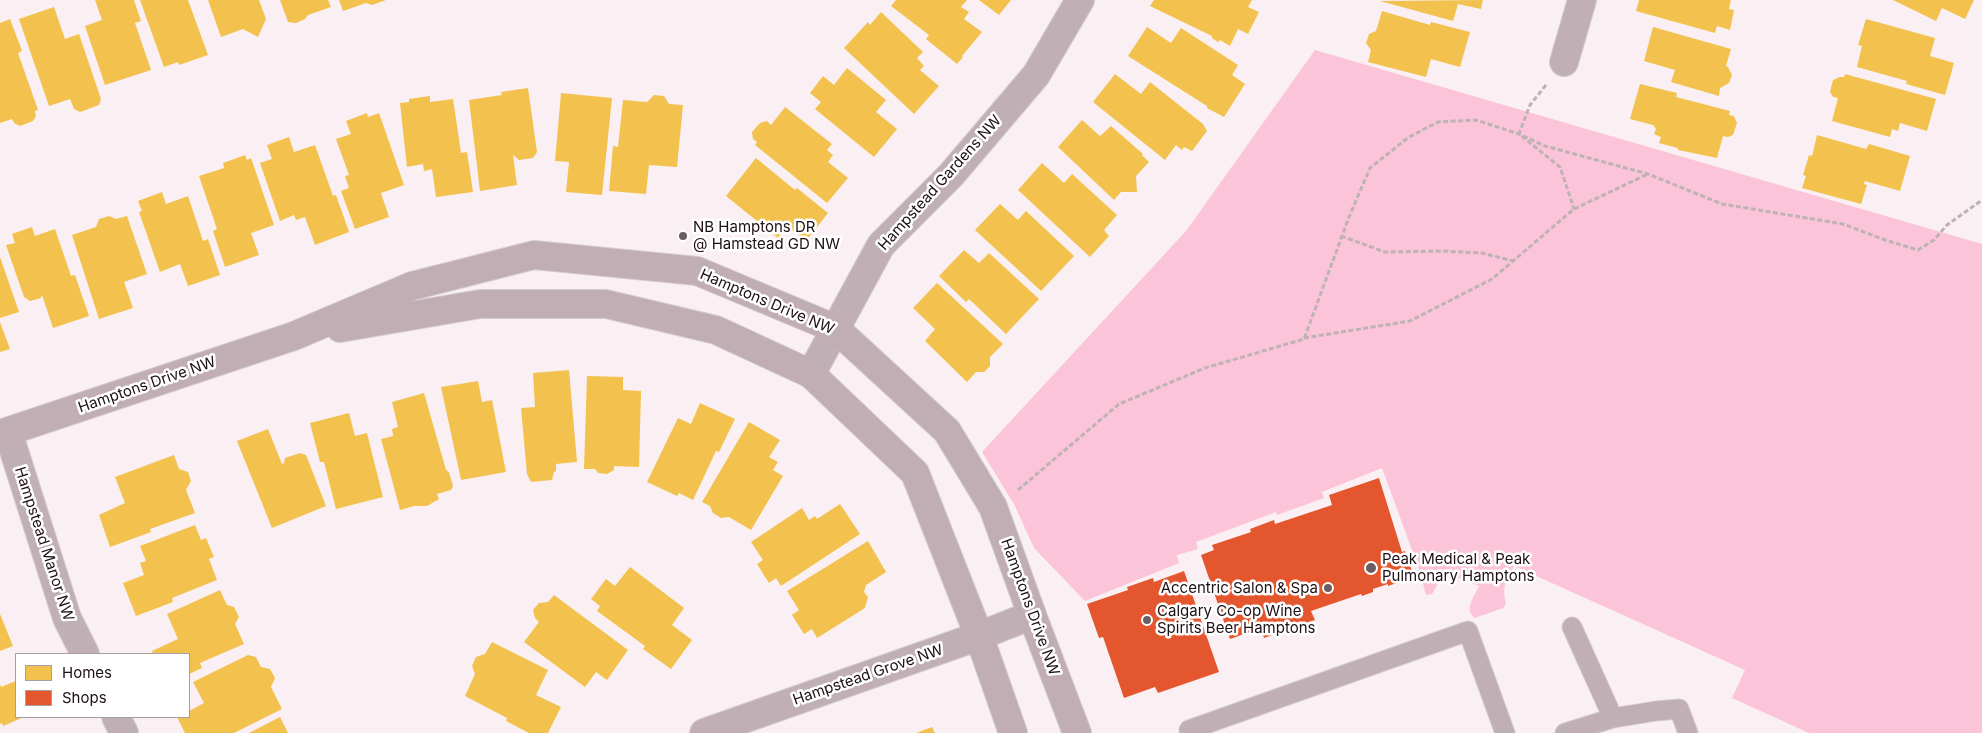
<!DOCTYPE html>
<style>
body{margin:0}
#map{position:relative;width:1982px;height:733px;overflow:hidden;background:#faf0f3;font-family:Inter,sans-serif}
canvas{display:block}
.legend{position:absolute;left:15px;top:653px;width:175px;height:65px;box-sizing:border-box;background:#fff;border:1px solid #a59fa1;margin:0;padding:6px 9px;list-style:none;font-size:15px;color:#1d1015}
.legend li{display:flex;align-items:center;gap:10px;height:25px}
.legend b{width:25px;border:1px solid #a59fa1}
</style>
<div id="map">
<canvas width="1982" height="733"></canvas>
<ul class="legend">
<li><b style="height:14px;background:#f2c14e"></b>Homes</li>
<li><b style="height:14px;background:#e4572e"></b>Shops</li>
</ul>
</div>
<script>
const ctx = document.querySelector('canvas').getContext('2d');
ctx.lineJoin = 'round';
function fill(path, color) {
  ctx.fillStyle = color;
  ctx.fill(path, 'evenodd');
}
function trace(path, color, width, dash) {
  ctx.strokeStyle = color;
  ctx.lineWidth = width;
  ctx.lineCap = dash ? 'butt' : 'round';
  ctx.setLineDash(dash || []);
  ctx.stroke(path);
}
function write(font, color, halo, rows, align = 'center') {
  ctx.font = font + ' Inter,sans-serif';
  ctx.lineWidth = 5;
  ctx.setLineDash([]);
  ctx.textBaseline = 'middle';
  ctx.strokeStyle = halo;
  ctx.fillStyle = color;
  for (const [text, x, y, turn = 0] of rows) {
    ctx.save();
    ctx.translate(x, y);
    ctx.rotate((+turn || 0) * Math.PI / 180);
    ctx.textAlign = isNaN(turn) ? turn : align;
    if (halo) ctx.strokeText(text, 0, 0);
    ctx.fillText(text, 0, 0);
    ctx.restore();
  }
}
fill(new Path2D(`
 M1315 50 1982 244V733H1809L1732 698 1745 670 1514 566C1505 579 1502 589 1506 604L1503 608 1475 618C1463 610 1475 596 1479 586L1445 572 1432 594 1426 595 1420 572 1382 468 1322 492 1324 498 1277 515 1276 512 1196 542 1198 549 1177 555 1179 563 1085 601 1034 548 1014 504 982 452 1186 231Z`), '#fbc4d9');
fill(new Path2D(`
 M95 0H134L141 21 135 23 151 70 105 85 85 26 102 20Z
 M140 0H188L208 55 179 65 178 62 164 67Z
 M208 0H259L266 19 258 37 243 29 221 37Z
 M280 0H328L331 7 308 15 305 19 296 23 288 22Z
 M339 0H386L372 5 366 3 343 11Z
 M896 0H967L961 7 969 12 964 19 982 32 962 56 963 57 957 64 926 39 929 35 891 6Z
 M979 0H1011L999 15Z
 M1154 0H1252L1248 7 1259 12 1248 34 1238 29 1230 46 1220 40 1218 42 1212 38V36L1150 6Z
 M1483 0 1481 9 1458 4 1453 21 1380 1Z
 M1639 0H1731L1729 9 1734 10 1730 30 1717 26 1715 33 1636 11Z
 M1893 0H1974L1965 19 1942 8 1936 21Z
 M54 7 65 39 79 34 101 99 99 105 80 112 74 109 70 99 49 106 19 19Z
 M1382 11 1430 25 1431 22 1470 32 1460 67 1431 59 1426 77 1368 62 1371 50 1366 43 1369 34 1376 31Z
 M881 12 923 52 917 58 924 66 920 70 939 86 914 114 844 48 868 22 870 25Z
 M10 19 22 51 18 53 38 110 35 111 36 116 33 121 20 126 14 123 12 119 0 123V23Z
 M1866 19 1935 38 1930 56 1954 63 1945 95 1906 84 1907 81 1857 67 1862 46 1858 45Z
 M1147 27 1171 43 1181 28 1238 65 1232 75 1245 84 1224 117 1207 108V106L1128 56Z
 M1653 27 1731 49 1726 66 1728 67 1732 75 1729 83 1720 88 1719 96 1671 82 1675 70 1644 61Z
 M847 68 886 100 876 112 897 129 874 157 815 109 821 102 810 93 823 76 834 85Z
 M1115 74 1141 94 1150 82 1203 124 1207 131 1192 151 1184 147 1182 150 1176 145 1165 160 1093 102Z
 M1845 74 1936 99 1927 131 1900 123 1898 131 1892 129 1890 137 1832 121 1838 98 1833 97 1830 92 1833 80 1840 77H1844Z
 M1640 84 1677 93 1676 97 1730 111 1729 115 1734 116 1737 123 1733 135 1728 137 1723 136 1717 158 1678 150V148L1659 143 1661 137 1654 134 1656 129 1653 125 1630 119Z
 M528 88 537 152 533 158 519 160 513 155 517 185 480 191 469 100 502 95 501 92Z
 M561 93 612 98 602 195 566 192 569 162 555 161Z
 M654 95 664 96 669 104 683 105 677 167 649 165 646 194 609 191 613 146 618 147 623 100 647 102Z
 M430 96V102L453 99 461 153 467 152 473 192 436 197 432 169 424 171 423 164 407 167 400 103 409 102V99Z
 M785 107 832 144 827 150 833 155 828 162 848 178 827 203 755 145 757 142 753 139 752 132 760 123 767 121 771 125Z
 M367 113 368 117 379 113 404 185 381 193 389 217 355 229 341 191 349 188 345 176 349 175 336 139 351 134 346 121Z
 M1082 120 1100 136 1111 126 1143 154 1142 155 1149 162 1136 176 1137 192H1121L1114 200 1058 147Z
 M1817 135 1866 149 1869 144 1910 156 1900 191 1865 181 1864 184 1867 185 1861 204 1802 188 1806 176 1803 175 1809 155 1812 156Z
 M289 137 294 152 315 145 333 196 336 195 349 232 315 245 305 217 296 220 294 215 280 221 260 163 272 159 267 145Z
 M245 155 247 160 251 158 274 225 251 233 259 255 225 267 213 231 217 229 199 176 224 168 223 163Z
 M756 158 795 190 797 188 828 213 806 241 787 226 778 238 726 196Z
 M1042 163 1064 183 1072 174 1117 215 1104 230 1109 236 1090 257 1018 190Z
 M162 192 166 204 188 196 203 241 208 239 220 275 188 286 180 264 160 272 139 212 142 211 138 201Z
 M1000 204 1018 220 1026 211 1074 256 1041 291 975 230Z
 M109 216 116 219 127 216 147 274 124 282 133 308 99 319 72 235 96 227 99 219Z
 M32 227 35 236 55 229 71 276 75 275 89 316 53 328 42 295 41 298 30 301 24 297 6 245 15 243 12 234Z
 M964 250 979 263 989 253 1039 299 1006 334 969 299 966 302 939 276Z
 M0 257 19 312 0 318Z
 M937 283 1003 344 990 357V366L984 372H976L967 382 925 341 935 329 913 308Z
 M0 322 10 349 0 352Z
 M569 370 577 462 556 464V471L554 472 552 480 531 482 527 474 521 408 535 407 533 373Z
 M587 376 623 377V390L641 391 639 467 614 466V470L607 474 598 473 595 469H584Z
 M478 381 482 402 492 400 506 472 461 480 441 387Z
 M424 393 446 470 449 472 453 486 451 490 437 494 439 499 427 506H414L400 510 381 439 393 436 392 429 398 427 392 402Z
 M700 403 735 419 719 452 716 451 693 500 679 493 677 496 647 482 678 418 691 424Z
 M349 413 355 436 367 433 383 497 336 509 324 462H320L310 423Z
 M749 422 780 440 769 457 778 462 773 470 783 476 751 530 729 517 721 518 713 513 710 506 702 502Z
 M268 429 282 464 284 463 285 458 300 453 306 455 326 506 272 528 237 441Z
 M174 455 179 469 188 472 191 481 186 490 195 513 150 529 151 532 110 547 99 515 125 503 115 477Z
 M840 504 860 534 781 586 776 578 769 583 757 564 763 560 751 542 802 508 809 520 815 516 817 519Z
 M195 525 201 540 206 538 214 557 209 559 217 580 172 598 173 602 136 616 123 583 144 575 140 563 146 561 140 546Z
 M868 541 886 572 866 585 864 592 868 597 865 608 817 638 812 629 804 634 792 615 799 610 787 591Z
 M630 567 684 608 672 625 692 640 671 669 643 649 645 646 597 611 600 606 591 599 606 579 615 586Z
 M220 590 227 605 234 607 239 617 235 624 244 644 200 663 202 668 189 674V654H153L152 651 178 639 167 614Z
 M554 595 628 650 607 680 596 672 585 687 524 642 539 622 535 618 533 610 539 603 548 602Z
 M0 614 13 646 0 651Z
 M492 642 548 670 536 695 561 707 548 733H529L506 721 507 718 465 696 475 674 472 666 476 657 485 654Z
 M248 655 256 657 261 667 270 669 275 678 271 687 282 709 234 733H185L177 717H189V711L204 703 193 682Z
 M16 681V717H24L3 726 2 723 0 724V684L1 687Z
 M280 717 288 733H249Z
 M932 727 935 733H916Z`), '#f2c14e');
fill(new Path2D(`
 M1379 478 1402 552 1405 551 1414 577 1388 586V584L1373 589V592L1362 596 1361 594 1311 611 1315 620 1264 638 1261 628 1230 639 1201 555 1214 550 1212 545 1251 532 1250 529 1274 520 1275 524 1332 505 1329 495Z
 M1184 571 1219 672 1158 693 1155 687 1124 698 1103 637 1099 638 1087 604 1128 590 1127 587 1153 578 1154 582Z`), '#e4572e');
const lane = new Path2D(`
 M1613 718 1656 711 1679 709 1688 733
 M1190 733 1189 730 1468 631 1505 733
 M1565 733 1613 718 1572 627`);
const street = new Path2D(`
 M1564 62 1582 0
 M811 374 881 245 951 175 1036 75 1080 0
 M8 432 67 618 85 654
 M116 717 124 733
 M704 733 979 636 1032 615`);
const secondary = new Path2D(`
 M340 328 480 304H606L716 330 811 374 915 473 979 636 1013 733
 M0 434 294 336 412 286 534 255 697 271 836 329 947 431 993 507 1032 615 1077 733`);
trace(lane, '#d6cdd0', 21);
trace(street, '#d6cdd0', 30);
trace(secondary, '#d6cdd0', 30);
trace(new Path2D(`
 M1546 85 1530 105 1519 134 1560 167 1574 209
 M1341 236 1385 252 1443 251 1482 253 1513 261
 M1304 338 1410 321 1492 279 1574 209 1648 174
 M1018 490 1119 404 1205 368 1304 339 1349 217 1370 168 1409 137 1438 122 1476 120 1519 134 1545 146 1648 174 1722 204 1843 224 1885 240 1918 250 1934 240 1947 225 1982 200`), '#beb2b7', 3, [5, 2.5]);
trace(lane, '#c1afb6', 19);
trace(street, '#c1afb6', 28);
trace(secondary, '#c0aeb4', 28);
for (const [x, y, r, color] of [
 [683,236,5,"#6a5e63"],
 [1371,568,6,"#6a5e63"],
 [1328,588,5,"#6a5e63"],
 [1147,620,5,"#6a5e63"]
]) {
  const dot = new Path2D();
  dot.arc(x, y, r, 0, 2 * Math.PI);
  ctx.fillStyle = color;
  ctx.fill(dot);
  trace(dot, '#fff', 2);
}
write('15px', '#1d1015', '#fff', [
 ["Hampstead Gardens NW",940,183,-48],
 ["Hamptons Drive NW",767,302,23],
 ["Hamptons Drive NW",147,385,-19],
 ["Hampstead Manor NW",44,544,72],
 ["Hamptons Drive NW",1030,607,70],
 ["Hampstead Grove NW",868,675,-19]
]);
write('15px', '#1d1015', '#fff', [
 ["NB Hamptons DR",693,227],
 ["@ Hamstead GD NW",693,244],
 ["Peak Medical & Peak",1382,559],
 ["Pulmonary Hamptons",1382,576],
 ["Accentric Salon & Spa",1318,588,"right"],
 ["Calgary Co-op Wine",1157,611],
 ["Spirits Beer Hamptons",1157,628]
], 'left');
</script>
